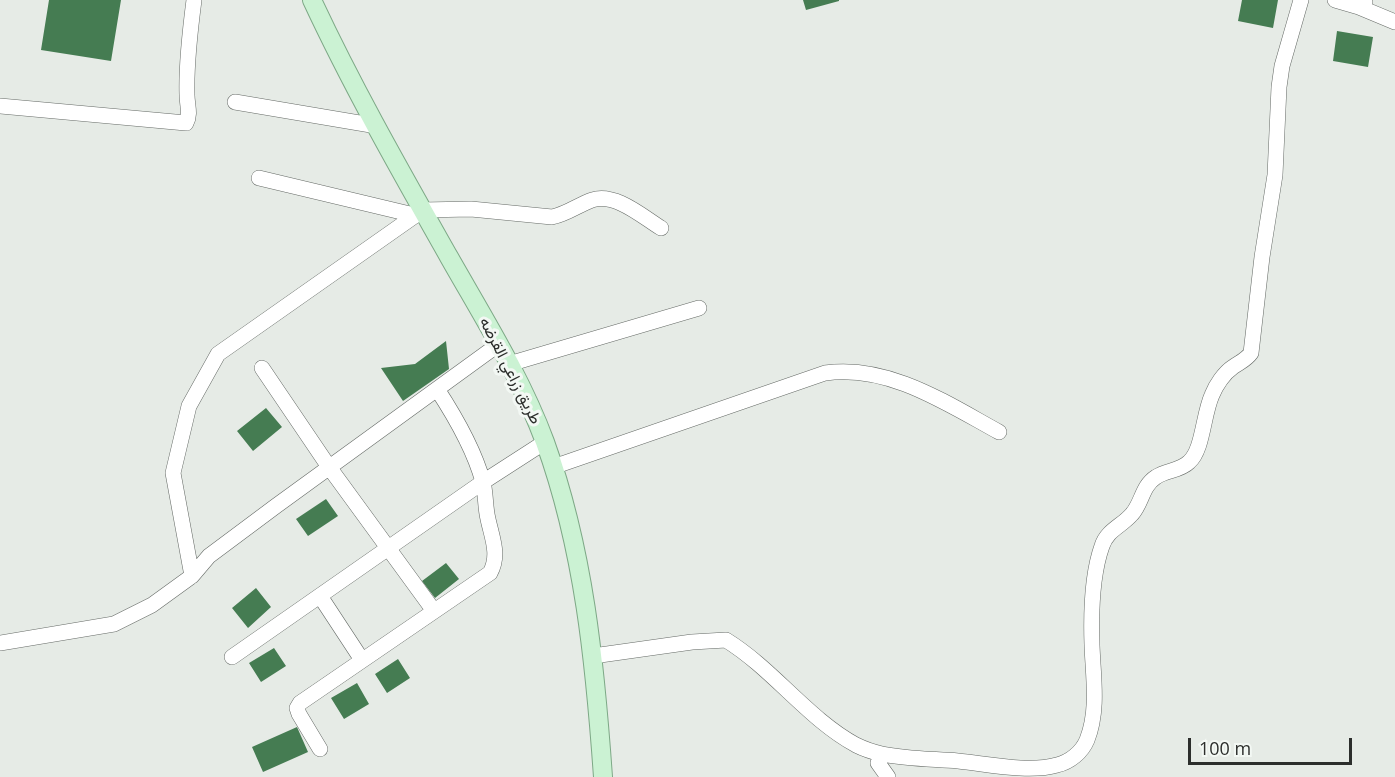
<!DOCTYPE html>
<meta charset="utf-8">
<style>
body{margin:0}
#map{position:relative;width:1395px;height:777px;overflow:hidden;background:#e6ebe6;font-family:"Open Sans",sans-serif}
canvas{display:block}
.scale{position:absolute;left:1188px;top:738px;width:164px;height:27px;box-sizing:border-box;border:3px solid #2c2e2c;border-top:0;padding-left:8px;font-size:18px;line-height:21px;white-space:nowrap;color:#2c2e2c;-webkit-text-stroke:4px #f3f8f4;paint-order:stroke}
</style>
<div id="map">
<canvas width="1395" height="777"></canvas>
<div class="scale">100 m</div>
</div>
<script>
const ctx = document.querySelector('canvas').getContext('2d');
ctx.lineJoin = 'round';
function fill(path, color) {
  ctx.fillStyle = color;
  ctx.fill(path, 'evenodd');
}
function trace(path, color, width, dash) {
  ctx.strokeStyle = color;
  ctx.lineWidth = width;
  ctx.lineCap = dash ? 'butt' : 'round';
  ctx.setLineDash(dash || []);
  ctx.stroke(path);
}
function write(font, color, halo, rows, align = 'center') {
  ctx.font = font + ' "Open Sans",Vazirmatn,sans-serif';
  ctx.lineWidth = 6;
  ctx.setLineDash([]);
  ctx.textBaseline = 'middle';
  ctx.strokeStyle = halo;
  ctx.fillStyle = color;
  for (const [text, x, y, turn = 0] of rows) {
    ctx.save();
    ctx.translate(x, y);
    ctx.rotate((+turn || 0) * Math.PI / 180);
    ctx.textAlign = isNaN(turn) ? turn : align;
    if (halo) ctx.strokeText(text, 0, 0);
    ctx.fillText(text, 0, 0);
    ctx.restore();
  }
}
fill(new Path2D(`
 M49 0H121L111 61 41 50Z
 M803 0H839V1L806 10Z
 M1242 0H1278L1273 28 1238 21Z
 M1337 31 1373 37 1368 67 1333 61Z
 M446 341 449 369 403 401 381 368 415 364Z
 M266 408 282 427 253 451 237 431Z
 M326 499 338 516 308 536 296 519Z
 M446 563 459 579 435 598 422 581Z
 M256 588 271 607 248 628 232 608Z
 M274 648 286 666 261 682 249 663Z
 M398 659 410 678 387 693 375 674Z
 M357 683 369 704 344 719 331 698Z
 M297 727 308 752 263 772 252 747Z`), '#457c52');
const minor = new Path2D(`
 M1335 0 1359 7 1365 2
 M1359 7 1395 22
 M235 102 377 126
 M0 106 186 123C191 114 187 105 187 95 186 64 190 31 194 0
 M259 178 414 215
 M509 364 699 308
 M262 368 329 467 434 611
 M553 467 825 373C888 364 946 403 999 432
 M192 576 173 473 189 406 218 354 423 210 471 209 552 217C567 214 578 205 592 200 615 192 643 217 661 228
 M320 596 362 660
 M0 643 114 624 152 605 192 576 209 556 276 506 499 344
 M593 656 692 642 726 640C773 669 808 719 856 745 864 749 873 752 882 754 906 759 933 759 958 761 988 764 1029 773 1057 765 1070 762 1082 752 1087 740 1099 710 1093 676 1092 645 1091 616 1092 574 1102 546 1107 530 1122 526 1132 514 1142 503 1142 486 1156 477 1166 470 1180 471 1189 462 1203 450 1203 415 1212 395 1216 385 1224 373 1233 367 1240 362 1246 360 1251 353L1262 257 1275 175 1279 87 1282 66 1301 0
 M232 657 483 482 545 442
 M320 749 299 714 297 708 300 703 490 573C500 555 492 538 488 519 485 507 486 494 483 482 474 449 456 418 437 389
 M881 754 878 763 888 777`);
const major = new Path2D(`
 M312 0C353 88 401 172 449 257 483 317 521 377 545 442 584 550 595 663 603 777`);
trace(minor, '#656a66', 16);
trace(major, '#7da886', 20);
trace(minor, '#fff', 15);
trace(major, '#cbf2d3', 18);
write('16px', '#2c2e2c', '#f3f8f4', [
 ["طريق زراعي القرضه",510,371,63]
]);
</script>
